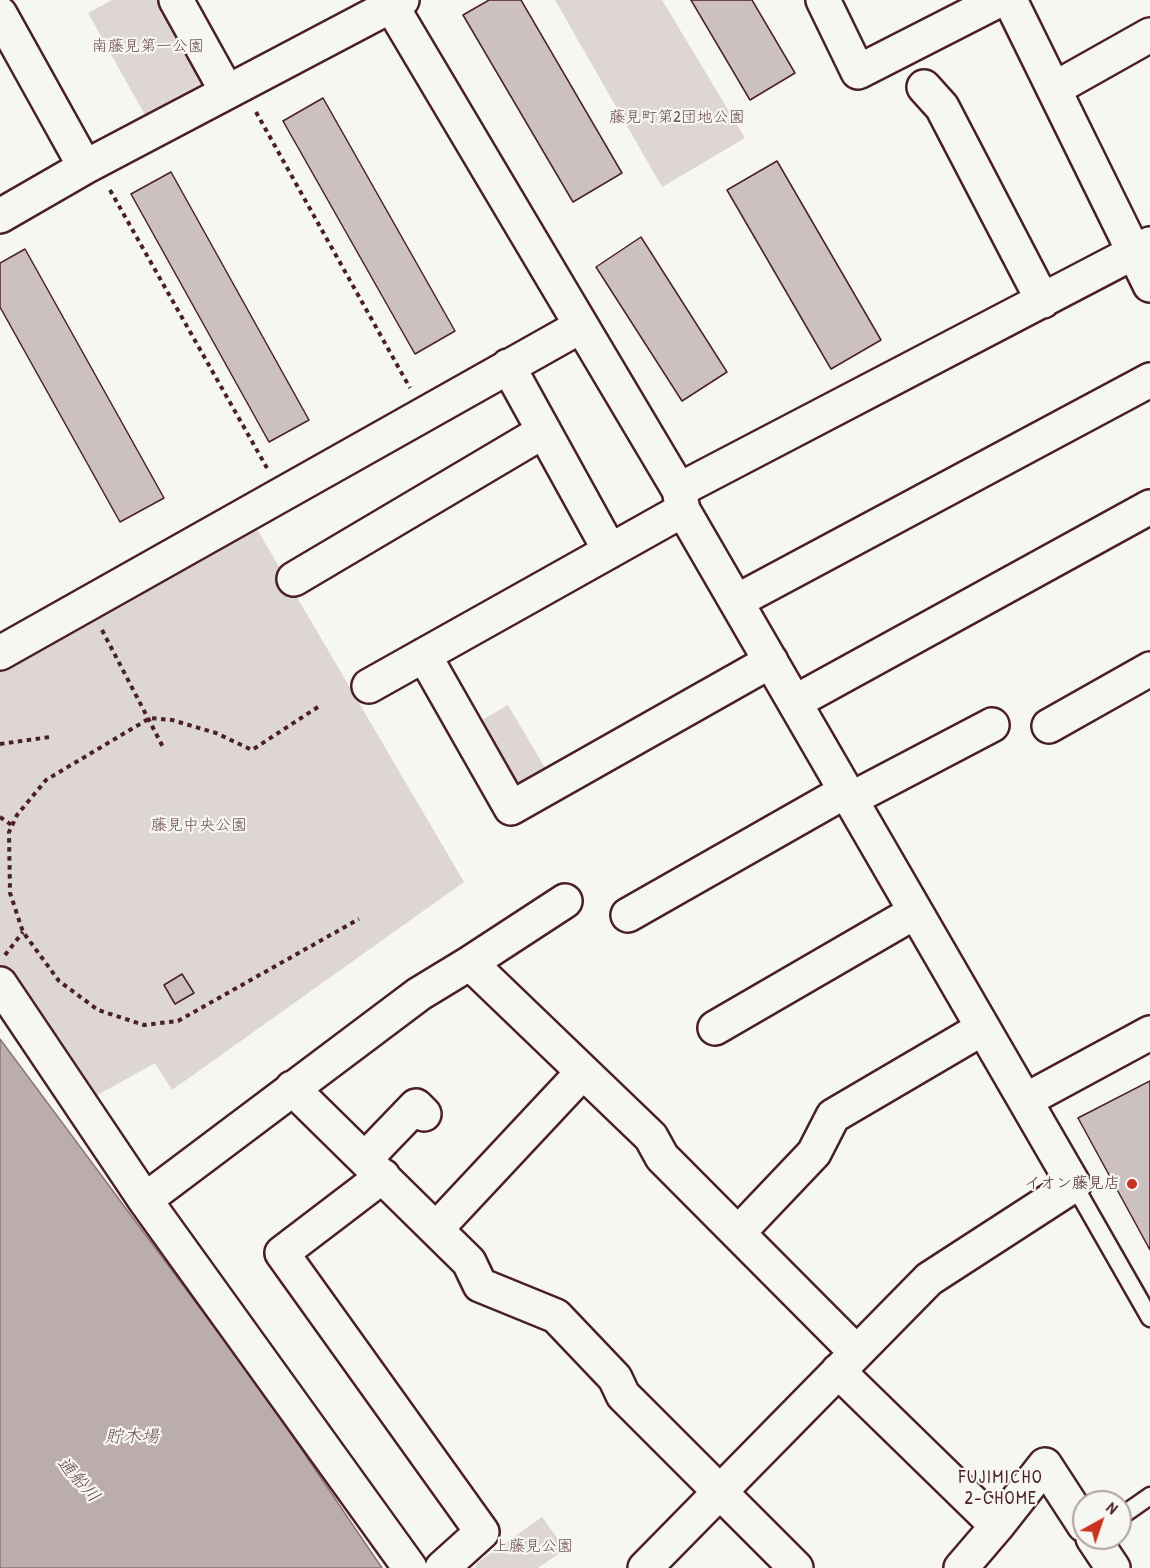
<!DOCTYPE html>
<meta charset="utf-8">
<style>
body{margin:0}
#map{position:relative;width:1150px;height:1568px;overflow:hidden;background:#f6f6f2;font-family:"Patrick Hand",sans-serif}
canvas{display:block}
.north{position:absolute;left:1072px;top:1490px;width:60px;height:60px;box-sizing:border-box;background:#f6f6f2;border:2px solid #b1a0a2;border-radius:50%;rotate:40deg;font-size:16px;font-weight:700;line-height:24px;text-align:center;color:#4a1f2b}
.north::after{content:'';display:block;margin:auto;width:21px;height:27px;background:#c8321e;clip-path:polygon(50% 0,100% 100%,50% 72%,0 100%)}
</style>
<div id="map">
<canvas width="1150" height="1568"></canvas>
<div class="north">N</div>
</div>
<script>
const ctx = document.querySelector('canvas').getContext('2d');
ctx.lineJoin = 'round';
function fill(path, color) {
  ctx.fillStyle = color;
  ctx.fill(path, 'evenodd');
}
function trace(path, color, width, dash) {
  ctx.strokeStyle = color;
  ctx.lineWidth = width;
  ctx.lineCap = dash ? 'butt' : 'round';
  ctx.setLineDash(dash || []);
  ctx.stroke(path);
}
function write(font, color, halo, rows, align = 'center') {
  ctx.font = font + ' "Patrick Hand","Klee One",sans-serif';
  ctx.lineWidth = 4.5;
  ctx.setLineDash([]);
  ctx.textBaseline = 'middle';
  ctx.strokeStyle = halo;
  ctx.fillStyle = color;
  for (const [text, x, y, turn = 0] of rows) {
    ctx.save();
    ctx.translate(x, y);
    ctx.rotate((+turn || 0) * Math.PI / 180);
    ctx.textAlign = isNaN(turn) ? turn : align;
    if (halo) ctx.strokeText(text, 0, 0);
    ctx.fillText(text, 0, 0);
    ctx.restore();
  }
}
fill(new Path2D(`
 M112 0H163L208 80 145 115 88 13Z
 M555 0H662L745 138 662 187Z
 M247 512 464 882 172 1090 155 1063 83 1103 0 984V653Z
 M508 705 549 775 516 794 475 724Z
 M542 1517 565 1549 538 1568H475L477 1563Z`), '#ddd6d5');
const water = new Path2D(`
 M0 1039 266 1397 382 1568H0Z`);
fill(water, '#bbadae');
trace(water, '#8e747a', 1.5);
const building = new Path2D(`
 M489 0H521L622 173 573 202 463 15Z
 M691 0H752L795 73 750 100Z
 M323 98 455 331 415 354 283 121Z
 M777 161 881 340 831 369 727 190Z
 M171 172 309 420 269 442 131 194Z
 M641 237 727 372 682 401 596 267Z
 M25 249 164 498 120 522 0 307V263Z
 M182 974 194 993 175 1004 164 985Z
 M1150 1081V1250L1078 1118Z`);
fill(building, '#ccc1c0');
trace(building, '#4a1f2b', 1.5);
const service = new Path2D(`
 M1074 1185 1150 1318
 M1120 1517 1150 1496`);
const minor = new Path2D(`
 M176 0 227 92
 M388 0 679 490 683 510 1074 1185 929 1279 645 1568
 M823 0 858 72 999 0
 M0 14 85 167
 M924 87 942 107 1043 301
 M1054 89 1150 35
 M0 216 85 167 402 0
 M508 366 610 551
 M679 490 1150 244
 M294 579 544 431
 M737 601 1150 380
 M0 653 581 326
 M424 655 511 808 771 661
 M369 686 683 510
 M795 702 1150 507
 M1049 726 1150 669
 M851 799 992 725
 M628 915 846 791
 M470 963 565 901
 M0 984 145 1200 410 1568
 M715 1028 915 912
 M292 1088 469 1262 480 1285 556 1316 615 1378 623 1395 796 1568
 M1026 1100 1150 1033
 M365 1159 416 1106 424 1114
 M383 1176 282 1253 482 1532 442 1568
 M145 1200 419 994 470 963 651 1137 662 1157 856 1352
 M437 1228 582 1073
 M738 1233 814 1153 833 1116 983 1028
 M838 1371 997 1526 1045 1465 1084 1525
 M1093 1538 1113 1568
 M961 1568 997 1526`);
const tertiary = new Path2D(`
 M1010 0 1150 285`);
trace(service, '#4a1f2b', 21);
trace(minor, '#4a1f2b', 38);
trace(tertiary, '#4a1f2b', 38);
trace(new Path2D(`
 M256 112 410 388
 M110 190 267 468
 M102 630 164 749
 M318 707 252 750 216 733 172 720 150 718 46 780 17 815 9 832 10 893 23 932 59 981 98 1010 144 1025 178 1021 359 919
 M0 744 50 737
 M0 817 13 826
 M5 955 23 932`), '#4a1f2b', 4, [4.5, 4.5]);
trace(service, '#f6f6f2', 16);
trace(minor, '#f6f6f2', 33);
trace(tertiary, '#f6f6f2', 33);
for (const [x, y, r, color] of [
 [1132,1184,6,"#c8321e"]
]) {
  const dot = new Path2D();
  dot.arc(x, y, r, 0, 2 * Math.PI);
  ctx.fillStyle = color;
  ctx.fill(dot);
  trace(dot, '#f6f6f2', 2);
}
write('16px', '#6f4d56', '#f6f6f2', [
 ["南藤見第一公園",148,47],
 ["藤見町第2団地公園",677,118],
 ["藤見中央公園",199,826],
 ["上藤見公園",533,1547]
]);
write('16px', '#4a1f2b', '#f6f6f2', [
 ["イオン藤見店",1120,1184]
], 'right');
write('italic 18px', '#6c4a52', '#f6f6f2', [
 ["貯木場",132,1437],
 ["通船川",78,1480,48]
]);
ctx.letterSpacing = '1.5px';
write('18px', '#4a1f2b', '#f6f6f2', [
 ["FUJIMICHO",1001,1478],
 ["2-CHOME",1001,1499]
]);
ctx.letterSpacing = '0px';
</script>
